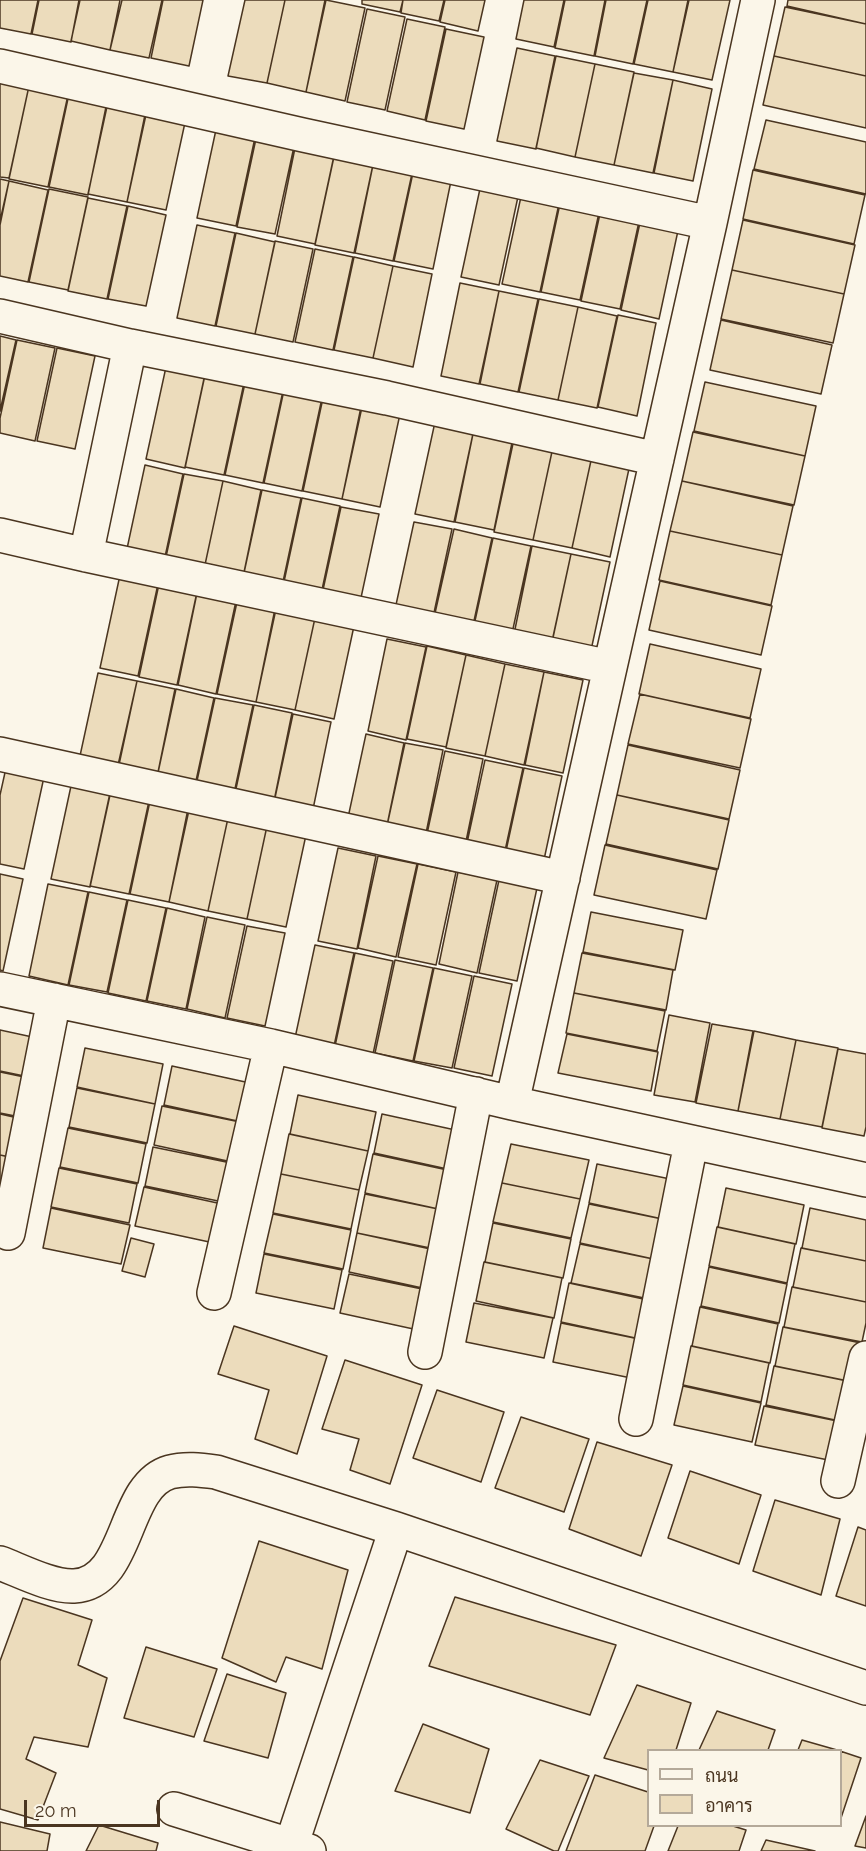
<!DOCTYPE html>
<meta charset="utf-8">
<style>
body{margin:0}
#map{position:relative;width:866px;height:1851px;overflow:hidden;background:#fbf6e9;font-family:Raleway,Sarabun,sans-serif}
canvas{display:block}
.legend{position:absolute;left:647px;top:1749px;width:195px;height:78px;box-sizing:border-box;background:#fbf6e9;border:2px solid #b4a999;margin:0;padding:8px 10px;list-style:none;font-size:18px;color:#4a3520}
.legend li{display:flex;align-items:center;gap:12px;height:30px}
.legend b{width:30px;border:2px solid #b4a999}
.scale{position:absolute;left:24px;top:1800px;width:136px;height:27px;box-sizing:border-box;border:3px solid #4a3520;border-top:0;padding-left:8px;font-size:18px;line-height:21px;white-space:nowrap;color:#4a3520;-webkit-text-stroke:4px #fbf6e9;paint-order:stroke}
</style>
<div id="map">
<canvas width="866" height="1851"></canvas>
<ul class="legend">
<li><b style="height:8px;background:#fbf6e9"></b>ถนน</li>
<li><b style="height:16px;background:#ecdcbc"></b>อาคาร</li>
</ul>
<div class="scale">20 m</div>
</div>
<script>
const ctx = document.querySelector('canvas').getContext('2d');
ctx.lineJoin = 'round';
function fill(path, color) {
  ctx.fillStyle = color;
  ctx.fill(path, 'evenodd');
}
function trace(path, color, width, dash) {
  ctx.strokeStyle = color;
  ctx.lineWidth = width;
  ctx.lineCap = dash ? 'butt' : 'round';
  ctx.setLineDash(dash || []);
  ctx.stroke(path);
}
const building = new Path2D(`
 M0 0H38L31 34 0 28Z
 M39 0H79L71 42 32 34Z
 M80 0H120L110 50 71 41Z
 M122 0H162L149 58 110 50Z
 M163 0H203L189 66 151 58Z
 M245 0H285L267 83 228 76Z
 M285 0H325L306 92 267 83Z
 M326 0 365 8 345 101 306 92Z
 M362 0H403L400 12 362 4Z
 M403 0H444L439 21 401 13Z
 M445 0H485L478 31 440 22Z
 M524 0H564L554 47 516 39Z
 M565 0H605L594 56 555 48Z
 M606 0H647L633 64 595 56Z
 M648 0H688L673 72 634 64Z
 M689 0H730L712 80 673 72Z
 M788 0H866V24L787 6Z
 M785 7 866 24V76L774 56Z
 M367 9 405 17 385 110 347 102Z
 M407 19 445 27 425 120 387 111Z
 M446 29 484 37 464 129 426 121Z
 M517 48 555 56 536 149 497 141Z
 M556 56 595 64 575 157 536 148Z
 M774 56 866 76V128L763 105Z
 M595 64 634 72 614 165 575 157Z
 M634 73 673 80 653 173 614 165Z
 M0 80 29 86 9 178 0 177Z
 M673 80 712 89 693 181 654 173Z
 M29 86 68 95 48 187 9 179Z
 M69 94 107 102 88 195 49 187Z
 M108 102 146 110 127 202 88 194Z
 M147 110 186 118 166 210 127 202Z
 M766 120 866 142V194L754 169Z
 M217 125 256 133 236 226 197 218Z
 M257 134 295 142 275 234 237 227Z
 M296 143 335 151 315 244 277 236Z
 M335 152 374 160 354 253 315 245Z
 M374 160 413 169 393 261 355 253Z
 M414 168 452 176 433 269 394 261Z
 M753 170 865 195 854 244 743 219Z
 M0 179 9 181 0 221Z
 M9 181 48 190 28 282 0 276V225Z
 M481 184 519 192 499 285 461 277Z
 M49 189 88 197 68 290 29 282Z
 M522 192 560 199 540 292 502 284Z
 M88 198 127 206 107 299 68 291Z
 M561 199 600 208 580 300 541 292Z
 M128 206 166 215 146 306 108 299Z
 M601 209 640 217 620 309 581 301Z
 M641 218 679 226 659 319 621 310Z
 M743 220 855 245 844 294 732 270Z
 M197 225 235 233 215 326 177 318Z
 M236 233 275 242 255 334 216 326Z
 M275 241 313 249 293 342 255 334Z
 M315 249 353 257 333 350 295 342Z
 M354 257 393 266 373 358 334 350Z
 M393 266 432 274 413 367 373 358Z
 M732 270 844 294 833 343 721 319Z
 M460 283 499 291 479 384 441 376Z
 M499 291 538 299 518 392 480 384Z
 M539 299 578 307 558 400 519 392Z
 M578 307 617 316 597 408 558 400Z
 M618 315 656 323 637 416 598 407Z
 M721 320 832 345 821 394 710 370Z
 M0 336 16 340 0 411Z
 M17 340 55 348 35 441 0 433V418Z
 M57 348 95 356 75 449 37 441Z
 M166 367 205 375 185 468 146 459Z
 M205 374 244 383 224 475 185 467Z
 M705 382 816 406 805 456 694 431Z
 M245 383 283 391 263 483 225 475Z
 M284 390 322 398 302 491 264 483Z
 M323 398 361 407 342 499 303 491Z
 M362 407 400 414 380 507 342 499Z
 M435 422 474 429 454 522 415 514Z
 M474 429 513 438 494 530 455 522Z
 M693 432 805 456 794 505 682 481Z
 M514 439 553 447 533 540 494 532Z
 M553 447 592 456 572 548 533 540Z
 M592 456 630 464 610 557 572 548Z
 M145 465 183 474 163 566 125 558Z
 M184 474 223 481 203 574 164 566Z
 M223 481 261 490 242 582 203 574Z
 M682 481 793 506 782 555 670 531Z
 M262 490 301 498 281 591 242 582Z
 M302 498 340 506 320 599 282 591Z
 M341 507 379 514 359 607 321 599Z
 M414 522 452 529 432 622 394 614Z
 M454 529 492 538 472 630 433 622Z
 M670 531 782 555 771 605 659 580Z
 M493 538 531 546 511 638 473 630Z
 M532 546 571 554 551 647 513 639Z
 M571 554 610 562 590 655 551 646Z
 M120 575 158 584 138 676 100 668Z
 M660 581 772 606 761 655 649 630Z
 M159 584 197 592 177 685 139 677Z
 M197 593 236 601 216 694 178 685Z
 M237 602 275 609 256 702 217 694Z
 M276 609 315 618 295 710 256 702Z
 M315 618 354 626 334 719 295 710Z
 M387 639 426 647 406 740 368 731Z
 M650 644 761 669 750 718 639 694Z
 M427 646 466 655 446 747 407 739Z
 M466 655 505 664 485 756 446 748Z
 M505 664 544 672 524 765 485 756Z
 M544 672 583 680 563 773 525 765Z
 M98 673 137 681 116 774 78 765Z
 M137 681 175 689 156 782 117 774Z
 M176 689 214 698 194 790 156 782Z
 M640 694 751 719 740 768 628 744Z
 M215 698 253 705 233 798 195 790Z
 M254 705 292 713 273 806 234 798Z
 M293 714 331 722 312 814 273 807Z
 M366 734 404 743 385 835 346 827Z
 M405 743 443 750 424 843 385 835Z
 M628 745 740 770 729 819 617 795Z
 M445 751 483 759 464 851 425 843Z
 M485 760 523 768 503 860 465 852Z
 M6 768 44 777 24 869 0 864V795Z
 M524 768 562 776 542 869 504 860Z
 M71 786 110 795 90 887 51 879Z
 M110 793 149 801 129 894 90 886Z
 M617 795 729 820 718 869 606 844Z
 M150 801 188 809 169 902 130 894Z
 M189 810 228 818 208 911 169 902Z
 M228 818 267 826 247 919 208 911Z
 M267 826 306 835 286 927 247 919Z
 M605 845 717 870 706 919 594 895Z
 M338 848 376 856 357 949 318 941Z
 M378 856 417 864 396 957 358 948Z
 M418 864 456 872 436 965 398 957Z
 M458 872 497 880 477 973 439 964Z
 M0 874 23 879 3 971 0 970Z
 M499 880 537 888 517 981 479 973Z
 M48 884 88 892 68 985 29 976Z
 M89 892 127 900 107 992 69 985Z
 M128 900 166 908 146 1001 108 993Z
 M167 908 205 917 186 1009 147 1001Z
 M591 912 683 930 675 970 583 952Z
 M207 917 245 925 225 1018 187 1009Z
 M247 926 285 933 265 1026 227 1018Z
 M315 945 354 953 334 1046 295 1038Z
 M355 953 393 961 373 1054 335 1046Z
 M582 953 673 970 666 1010 574 993Z
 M395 960 433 968 413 1061 375 1053Z
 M434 968 472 976 452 1068 414 1061Z
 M474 976 512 984 492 1076 454 1068Z
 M574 993 665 1011 657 1051 566 1033Z
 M669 1015 710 1023 695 1102 654 1095Z
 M712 1024 753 1031 738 1111 696 1103Z
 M0 1030 37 1038 29 1077 0 1071Z
 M754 1031 796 1040 780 1119 738 1111Z
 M567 1034 658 1052 651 1091 558 1073Z
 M796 1040 838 1048 822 1127 780 1119Z
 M85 1048 163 1064 155 1104 77 1087Z
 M838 1049 866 1054V1127L864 1136 822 1128Z
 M172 1066 250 1083 242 1122 164 1105Z
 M0 1072 29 1078 20 1117 0 1113Z
 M77 1088 155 1104 147 1143 69 1127Z
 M298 1095 376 1112 368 1151 290 1134Z
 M162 1106 240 1122 232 1162 154 1145Z
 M0 1114 18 1118 10 1157 0 1155Z
 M382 1114 460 1131 452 1170 374 1153Z
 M68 1128 146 1144 138 1183 60 1167Z
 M289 1134 368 1151 359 1190 281 1174Z
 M511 1144 589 1160 580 1199 502 1183Z
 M153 1147 231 1163 223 1202 145 1186Z
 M373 1154 452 1171 443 1210 365 1193Z
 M0 1155 9 1157 0 1196Z
 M597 1164 675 1180 667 1220 589 1203Z
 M59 1168 137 1184 129 1223 51 1207Z
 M281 1174 359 1190 351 1229 273 1213Z
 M502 1183 580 1199 571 1238 493 1222Z
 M144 1187 222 1204 214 1243 135 1226Z
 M726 1188 804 1205 796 1244 718 1227Z
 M365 1194 443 1210 435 1249 357 1233Z
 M589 1204 667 1220 658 1260 580 1243Z
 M51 1208 130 1225 121 1264 43 1248Z
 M810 1208 866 1220V1261L802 1248Z
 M273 1214 351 1230 343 1269 264 1253Z
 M493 1223 571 1239 563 1278 485 1262Z
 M717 1227 795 1244 787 1283 709 1266Z
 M357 1233 435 1250 427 1289 349 1272Z
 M131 1238 154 1244 145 1277 122 1271Z
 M580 1244 658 1260 649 1299 571 1283Z
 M801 1248 866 1261V1302L793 1287Z
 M264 1254 342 1270 334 1309 256 1293Z
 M484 1262 562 1278 554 1318 476 1301Z
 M709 1267 787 1284 779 1323 701 1306Z
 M349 1274 427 1290 418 1330 340 1313Z
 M569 1283 648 1300 640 1339 561 1322Z
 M792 1287 866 1302V1323L862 1342 784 1327Z
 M474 1303 553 1318 544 1358 466 1342Z
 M700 1307 778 1324 770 1363 692 1346Z
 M561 1323 639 1339 631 1378 553 1362Z
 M234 1326 327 1356 297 1454 255 1439 269 1390 218 1374Z
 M783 1327 861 1343 853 1382 775 1366Z
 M691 1346 769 1363 761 1402 683 1385Z
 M345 1360 422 1385 390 1484 350 1470 359 1439 322 1429Z
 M774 1366 852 1382 844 1422 766 1405Z
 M683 1386 761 1403 752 1442 674 1425Z
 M437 1390 504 1412 481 1482 413 1458Z
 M764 1406 842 1422 833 1461 755 1445Z
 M521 1417 589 1439 564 1512 495 1488Z
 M597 1442 672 1465 641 1556 569 1529Z
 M690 1471 761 1495 739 1564 668 1538Z
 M775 1500 840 1519 821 1595 753 1571Z
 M858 1527 866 1530V1606L836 1596Z
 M259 1541 348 1570 322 1669 286 1657 276 1682 222 1658Z
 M455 1597 616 1645 590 1715 429 1666Z
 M23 1598 92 1620 78 1665 107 1678 88 1747 34 1737 26 1759 56 1773 38 1820 0 1809V1661Z
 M146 1647 217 1669 194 1737 124 1718Z
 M227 1674 286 1693 268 1758 204 1741Z
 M637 1685 691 1703 676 1750H648V1770L604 1758Z
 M717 1711 775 1730 768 1750H699Z
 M423 1724 489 1749 470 1813 395 1791Z
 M802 1740 837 1750H798Z
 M840 1751 861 1758 840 1821Z
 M540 1760 589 1776 558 1851H554L506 1829Z
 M595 1775 648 1792V1826H654L645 1851H566Z
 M866 1816V1848L855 1846Z
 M0 1822 50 1834 47 1851H0Z
 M99 1825 158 1843 156 1851H86Z
 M678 1826H733L746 1830 739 1851H668Z
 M766 1840 815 1851H761Z`);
fill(building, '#ecdcbc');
trace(building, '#4a3520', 1.5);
const minor = new Path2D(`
 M0 66 303 135 710 223
 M0 316 130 346 387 398 657 459
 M0 535 86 555 610 667
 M86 555 130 346
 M0 754 563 878
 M0 989 271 1046 512 1103 866 1180
 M512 1103 710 223 758 0
 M8 1233 54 1000
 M214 1293 271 1046
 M425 1352 476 1094
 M636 1419 691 1143
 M838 1481 866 1358
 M0 1563C21 1571 52 1587 74 1586 131 1583 121 1486 170 1472 185 1468 201 1470 216 1472L396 1529 866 1688
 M174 1809 309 1851
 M291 1846 396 1529`);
trace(minor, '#4a3520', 36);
trace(minor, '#fbf6e9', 33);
</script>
